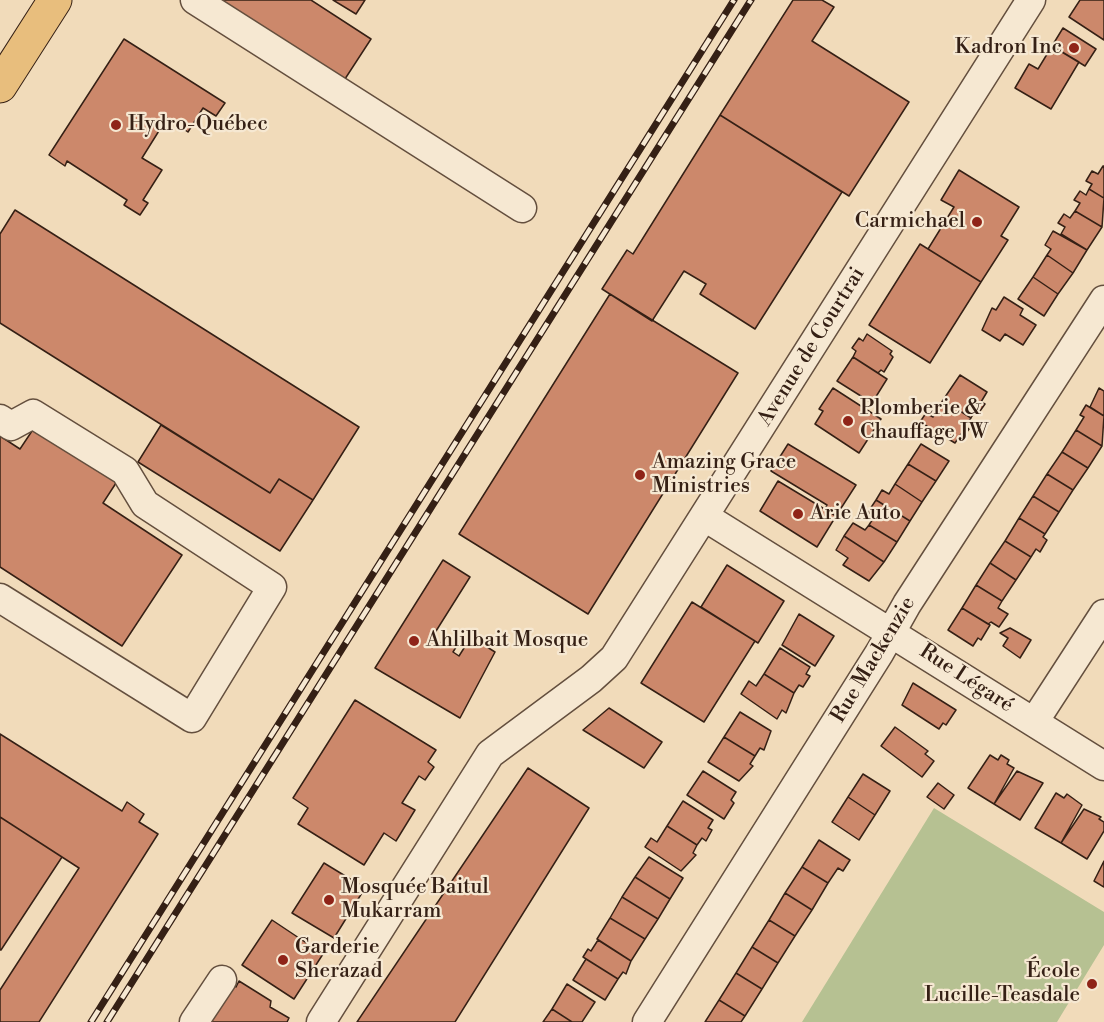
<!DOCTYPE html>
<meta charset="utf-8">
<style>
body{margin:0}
canvas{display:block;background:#f1dbba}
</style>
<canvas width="1104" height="1022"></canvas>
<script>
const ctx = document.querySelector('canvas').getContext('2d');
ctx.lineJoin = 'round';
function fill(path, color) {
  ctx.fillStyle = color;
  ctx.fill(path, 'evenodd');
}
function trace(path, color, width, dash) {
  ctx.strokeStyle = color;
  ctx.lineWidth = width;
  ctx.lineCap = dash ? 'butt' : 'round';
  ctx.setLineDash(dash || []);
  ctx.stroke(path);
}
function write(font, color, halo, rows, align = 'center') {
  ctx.font = font + ' "Libre Bodoni",serif';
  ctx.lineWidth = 4.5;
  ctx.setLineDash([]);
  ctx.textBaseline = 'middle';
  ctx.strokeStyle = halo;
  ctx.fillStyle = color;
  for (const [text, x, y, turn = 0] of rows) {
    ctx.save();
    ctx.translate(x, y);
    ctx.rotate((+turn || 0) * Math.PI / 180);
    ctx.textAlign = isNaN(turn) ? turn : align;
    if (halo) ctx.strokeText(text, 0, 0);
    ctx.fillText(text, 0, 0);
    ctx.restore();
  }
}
fill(new Path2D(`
 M934 808 1104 912V945L1057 1022H802Z`), '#b6c192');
const building = new Path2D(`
 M215 0H311L371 39 343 82Z
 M333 0H365L356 14Z
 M793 0H822L834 7 812 41 909 102 849 196 720 115Z
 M1080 0H1104V40L1069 17Z
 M1063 28 1096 49 1085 66 1052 46Z
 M124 39 225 103 216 116 203 108 188 132 167 118 142 158 162 170 143 200 148 203 140 215 124 205 127 200 67 161 65 166 49 155Z
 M1052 46 1079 62 1051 109 1015 88 1029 64 1038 69Z
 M720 115 842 192 755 329 700 294 706 284 684 271 652 321 602 289 627 250 633 254Z
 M1103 166H1104V198L1089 189 1092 184 1086 181 1092 171 1098 174Z
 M959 170 1019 207 1001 236 1008 240 981 282 928 249 954 207 941 200Z
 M1089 189 1104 198 1102 227 1075 211 1080 203 1074 200 1080 191 1086 195Z
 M15 210 359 427 313 500 279 479 270 493 0 323V234Z
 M1075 211 1102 227 1087 250 1061 234 1065 227 1058 223 1064 214 1070 218Z
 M1053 231 1087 250 1073 273 1047 255 1051 249 1045 245Z
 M920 244 981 282 930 363 869 325Z
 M1047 255 1073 273 1058 294 1033 277Z
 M1033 277 1058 294 1044 316 1018 299Z
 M610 294 738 373 588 614 459 534Z
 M1004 297 1023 309 1020 315 1036 325 1023 345 1005 334 1000 341 982 330 992 308 996 310Z
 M867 334 892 351 890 354 893 357 884 372 881 370 878 373 853 357 856 351 852 348 859 338 863 341Z
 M853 357 887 379 872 403 837 381Z
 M960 375 987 392 981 402 985 404 980 411 976 409 971 418 943 400Z
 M833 388 881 419 859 453 815 424 823 411 819 409Z
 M1099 388 1104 391V416L1090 407Z
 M943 400 971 418 965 426 969 429 964 436 961 434 955 443 920 422 926 413 933 417Z
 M1086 405 1104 416 1102 446 1076 430 1084 417 1080 415Z
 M36 425 118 480 103 503 182 555 122 646 0 567V436L20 449Z
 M161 425 270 493 279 479 313 500 280 551 138 462Z
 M1076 430 1102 446 1088 468 1062 452Z
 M788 444 856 485 836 516 825 509 827 505 771 471Z
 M921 444 949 461 936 481 908 464Z
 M1062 452 1088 468 1073 490 1047 474Z
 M908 464 936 481 922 502 895 484Z
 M1047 474 1073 490 1059 512 1033 496Z
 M778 481 836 516 817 547 760 511Z
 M895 484 922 502 910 521 876 500 882 490 889 494Z
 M1033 496 1059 512 1045 534 1019 518Z
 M876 500 910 521 897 542 869 525 874 517 868 512Z
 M1019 518 1045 534 1043 537 1047 540 1040 552 1036 549 1031 557 1005 541Z
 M853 523 865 530 869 525 897 542 884 562 844 536Z
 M844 536 884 562 869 581 843 565 848 558 836 550Z
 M1005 541 1031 557 1016 580 990 563Z
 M443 560 470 577 431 639 440 644 446 636 458 644 453 652 459 656 471 637 495 652 460 718 375 668Z
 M990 563 1016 580 1002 601 976 585Z
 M727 565 784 601 758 643 701 607Z
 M976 585 1002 601 998 608 1008 614 999 627 991 622 988 624 962 608Z
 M692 602 755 641 704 722 641 683Z
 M962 608 990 625 981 640 978 638 973 646 948 630Z
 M799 614 834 636 815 666 782 645Z
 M1010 628 1031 640 1020 658 1003 646 1008 638 1000 633Z
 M780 648 810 667 806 674 810 676 803 687 799 685 794 693 764 674Z
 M764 674 794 693 786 713 782 710 777 719 741 694 749 681 756 686Z
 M913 683 956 710 946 725 943 723 939 729 902 705Z
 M355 700 436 750 428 762 434 767 425 780 419 776 402 803 415 810 396 841 384 833 364 865 298 824 308 808 293 798Z
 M609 708 662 742 644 768 583 730Z
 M740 712 771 731 764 750 760 748 755 756 724 737Z
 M895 727 928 751 925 754 934 761 922 777 881 746Z
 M0 734 122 811 127 802 144 814 139 822 158 834 39 1022H0V990L79 868 0 817Z
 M724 737 755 756 750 764 753 766 739 781 708 762Z
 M990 755 998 760 1001 755 1009 760 1007 764 1014 768 994 804 968 788Z
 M528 768 589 808 455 1022H357Z
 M703 771 736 792 731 800 734 803 724 819 687 795Z
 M1017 771 1043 783 1020 820 994 804Z
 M863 774 890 791 875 815 848 797Z
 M938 783 954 795 944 809 927 797Z
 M1056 793 1064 798 1067 794 1082 805 1061 843 1035 828Z
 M848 797 875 815 859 840 832 822Z
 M683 801 713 820 708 828 712 830 706 841 702 838 697 845 667 826Z
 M1084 809 1101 817 1099 819 1104 822V831L1087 859 1061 843Z
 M0 817 62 857 1 950H0Z
 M667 826 697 845 693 853 696 855 681 871 645 847 651 838 657 842Z
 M819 840 850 860 843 871 838 868 828 883 802 867Z
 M649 857 683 878 670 899 635 877Z
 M1104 861V887L1094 881Z
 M324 863 365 888 334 938 292 913Z
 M802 867 828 883 812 910 785 893Z
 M635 877 670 899 658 919 622 897Z
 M785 893 812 910 795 936 769 920Z
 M622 897 658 919 645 939 610 918Z
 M610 918 645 939 631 961 597 939Z
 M272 920 323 954 294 999 242 965Z
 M769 920 795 936 778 963 752 947Z
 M598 940 631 961 626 974 623 972 618 979 583 957 588 949 591 951Z
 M752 947 778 963 762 989 736 973Z
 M586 959 618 979 605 1000 573 980Z
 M736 973 762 989 745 1016 719 1000Z
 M227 981 236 987 239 981 271 1001 270 1007 289 1018 287 1022H200Z
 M567 984 595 1002 582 1022H572L552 1009Z
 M719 1000 745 1016 741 1022H705Z
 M552 1009 572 1022H543Z`);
fill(building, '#cc886b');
trace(building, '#352015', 1.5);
const minor = new Path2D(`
 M195 0 522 208
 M0 419 11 426 33 414 125 471 145 504 272 587 192 718 0 598
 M705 517 1104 766
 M1034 722 1104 614
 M194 1022 222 980
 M321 1022 490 754 591 679 614 658 1031 0
 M647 1022 880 652 907 604 1104 300`);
const major = new Path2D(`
 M0 86 55 0`);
trace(minor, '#644f3e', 31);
trace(major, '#352015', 35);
trace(minor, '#f6e8d2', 28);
trace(major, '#e8be7d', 33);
const rail = new Path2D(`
 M91 1022 734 0
 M107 1022 751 0`);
trace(rail, '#352015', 7);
trace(rail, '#f6e8d2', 4.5, [14]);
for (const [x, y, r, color] of [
 [1074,48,6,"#8f2418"],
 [116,125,6,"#8f2418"],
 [977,222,6,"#8f2418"],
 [848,421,6,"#8f2418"],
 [640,475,6,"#8f2418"],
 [798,514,6,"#8f2418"],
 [414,641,6,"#8f2418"],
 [329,900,6,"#8f2418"],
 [283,960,6,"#8f2418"],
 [1092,984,6,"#8f2418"]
]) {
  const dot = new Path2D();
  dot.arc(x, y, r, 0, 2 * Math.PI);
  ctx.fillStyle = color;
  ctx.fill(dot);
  trace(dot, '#f6e8d2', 2);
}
write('21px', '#352015', '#f6e8d2', [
 ["Kadron Inc",1062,48,"right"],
 ["Hydro-Québec",128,125],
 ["Carmichael",965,222,"right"],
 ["Plomberie &",860,409],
 ["Chauffage JW",860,433],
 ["Amazing Grace",652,463],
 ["Ministries",652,487],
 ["Arie Auto",810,514],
 ["Ahlilbait Mosque",426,641],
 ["Mosquée Baitul",341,888],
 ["Mukarram",341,912],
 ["Garderie",295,948],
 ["Sherazad",295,972],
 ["École",1080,972,"right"],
 ["Lucille-Teasdale",1080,996,"right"]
], 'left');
write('21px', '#352015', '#f6e8d2', [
 ["Avenue de Courtrai",812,347,-58],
 ["Rue Mackenzie",874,660,-59],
 ["Rue Légaré",966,679,33]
]);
</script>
